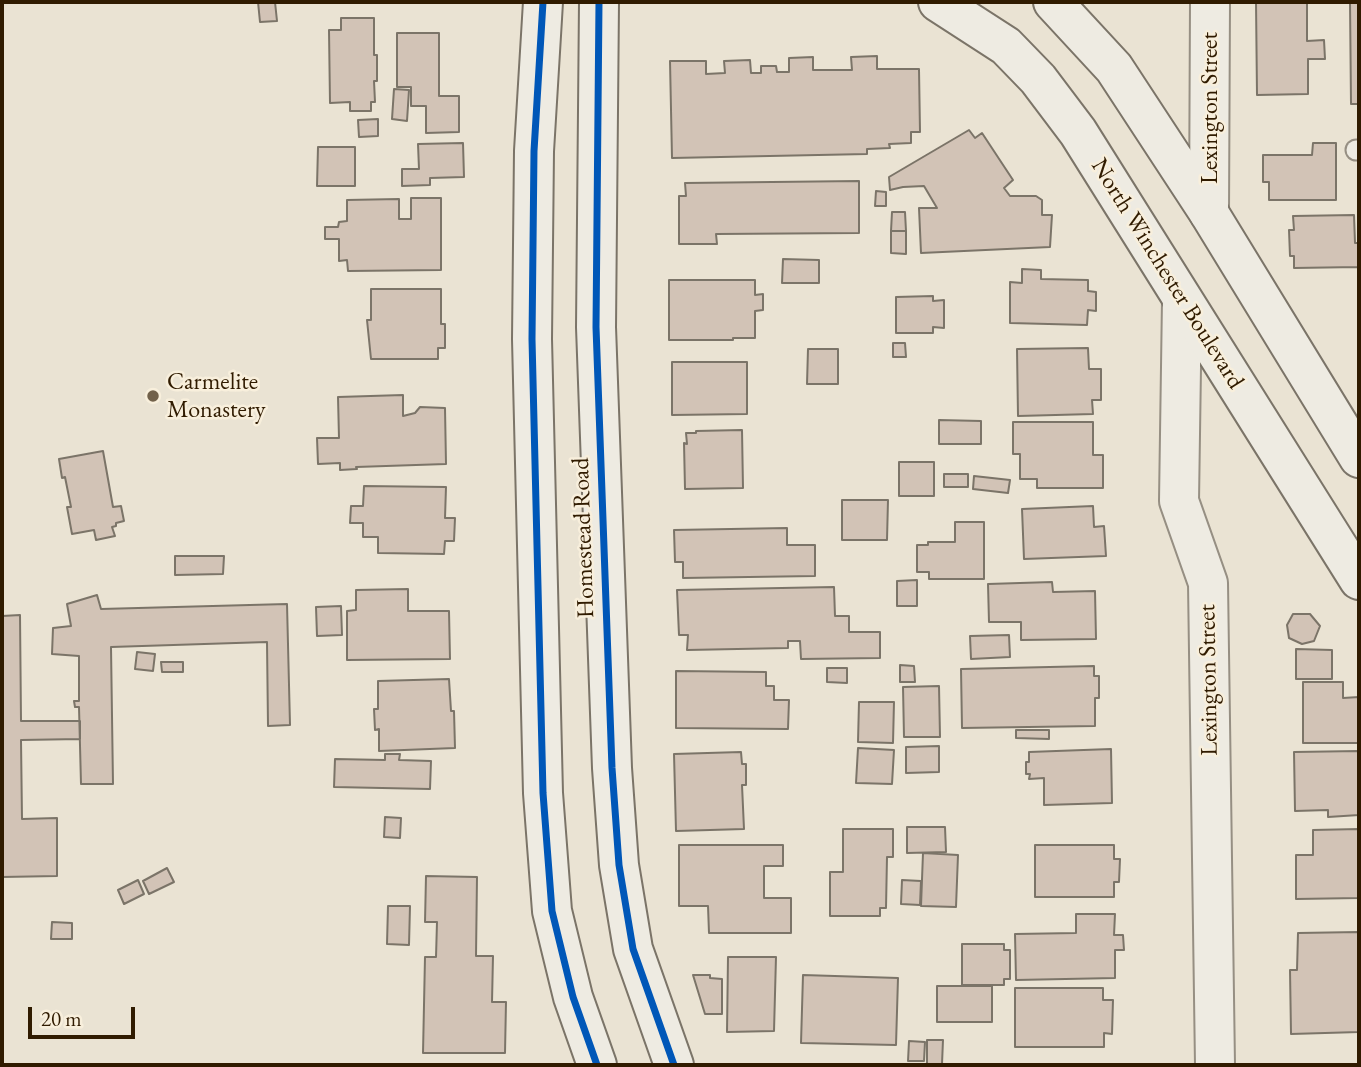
<!DOCTYPE html>
<style>
body{margin:0}
#map{position:relative;width:1361px;height:1067px;overflow:hidden;background:#eae3d3;font-family:"EB Garamond",serif}
canvas{display:block}
.frame{position:absolute;inset:0;border:4px solid #301b00;pointer-events:none}
.scale{position:absolute;left:28px;top:1007px;width:107px;height:32px;box-sizing:border-box;border:4px solid #301b00;border-top:0;padding-left:9px;font-size:21px;line-height:24px;white-space:nowrap;color:#301b00;-webkit-text-stroke:5px #f8efdc;paint-order:stroke}
</style>
<div id="map">
<canvas width="1361" height="1067"></canvas>
<div class="frame"></div>
<div class="scale">20 m</div>
</div>
<script>
const ctx = document.querySelector('canvas').getContext('2d');
ctx.lineJoin = 'round';
function fill(path, color) {
  ctx.fillStyle = color;
  ctx.fill(path, 'evenodd');
}
function trace(path, color, width, dash) {
  ctx.strokeStyle = color;
  ctx.lineWidth = width;
  ctx.lineCap = dash ? 'butt' : 'round';
  ctx.setLineDash(dash || []);
  ctx.stroke(path);
}
function write(font, color, halo, rows, align = 'center') {
  ctx.font = font + ' "EB Garamond",serif';
  ctx.lineWidth = 5;
  ctx.setLineDash([]);
  ctx.textBaseline = 'middle';
  ctx.strokeStyle = halo;
  ctx.fillStyle = color;
  for (const [text, x, y, turn = 0] of rows) {
    ctx.save();
    ctx.translate(x, y);
    ctx.rotate((+turn || 0) * Math.PI / 180);
    ctx.textAlign = isNaN(turn) ? turn : align;
    if (halo) ctx.strokeText(text, 0, 0);
    ctx.fillText(text, 0, 0);
    ctx.restore();
  }
}
const building = new Path2D(`
 M258 2H275L277 21 260 22Z
 M1256 2H1307V41L1324 40 1325 59H1308V94L1257 95Z
 M1350 2H1359V104H1351Z
 M341 18H374V55H377V81H374L375 102H371V111H350V102L330 103 329 30H341Z
 M397 33H439V96H459V132L426 133V106H411V87H397Z
 M877 56V69H919L920 132H911V143L889 144 890 148 867 149V154L672 158 670 61H706V74L725 73 724 61 750 60 751 73H761V66H776L777 72H789V58L813 57V70H852L851 57Z
 M394 89 409 90 407 121 392 119Z
 M378 119V136L359 137 358 120Z
 M969 130 975 138 982 133 1013 180 1004 188 1010 196H1036L1042 200V215H1052L1050 247 921 253 919 208H937L924 186 903 187 890 190 889 177Z
 M463 143 464 177 430 178V185L402 186V169H419L418 144Z
 M1313 143H1336V200H1269V182H1263V155H1312Z
 M318 147H355V186H317Z
 M859 181V233L716 234 717 244H679V196H686L685 183Z
 M876 191 886 192V206H875Z
 M411 198H441V270L348 271 347 260 339 261V239H325V227H338L339 222 347 221V200L399 199V219H411Z
 M892 212H905L906 231H891Z
 M1354 215 1355 243H1358L1359 270 1358 267 1294 268V256H1290L1289 230H1294L1293 216Z
 M891 231H906V254L891 253Z
 M783 259 819 260V283H782Z
 M1022 269 1041 270V279L1088 280V291L1096 292V311L1088 310 1087 325 1010 323V282L1022 283Z
 M669 280H755V295L763 294V310L755 311V338H733V340H669Z
 M371 289H441V324H445V348H438V359H371L367 320H371Z
 M933 296V301L944 300V328L933 327V333H896V297Z
 M893 343H905L906 357H893Z
 M1088 348 1089 369H1101V400H1092L1093 414 1018 416 1017 349Z
 M808 349H838V384H807Z
 M672 362H747V414L672 415Z
 M403 395V416L415 413 420 407 445 408 446 464 356 467 357 469 340 470V463L318 464 317 438H339L338 397Z
 M939 420 981 421V444H939Z
 M1013 422H1093V455H1103V488H1037V479H1020V454H1013Z
 M742 430 743 488 685 489 684 443 687 444 686 433H696V431Z
 M103 451 113 507 121 506 124 521 116 523V526L112 527 115 536 96 540 94 530 72 534 67 507H71L65 477 62 478 59 459Z
 M899 462H934V496H899Z
 M944 474H968V487H944Z
 M974 476 1010 480 1008 493 973 489Z
 M364 486 446 487 445 518H455L454 541H445L444 554 378 553V537H363V523H350L351 506H363Z
 M842 500H888L887 540H842Z
 M1093 506 1094 527 1104 526 1106 556 1024 559 1022 509Z
 M955 522H984V579H929V572H917V545H928V542H955Z
 M787 528V545H815V576L683 578V562H675L674 530Z
 M175 556H224L223 574 175 575Z
 M917 580V606H897V581Z
 M1052 582 1053 592 1095 591 1096 639 1021 640V622H989L988 584Z
 M834 587 835 616H849V632H880V658L801 659 800 641H788V648L687 650 688 635H679L677 590Z
 M408 589V611H449L450 659 347 660V611L356 610V590Z
 M97 595 101 609 287 604 290 725 268 726 267 642 111 647 113 784H81L79 707H75L74 701H79V656L52 654 53 628 71 626 67 604Z
 M341 606 342 635 317 636 316 607Z
 M1293 614H1310L1320 626 1314 641 1302 644 1289 638 1287 625Z
 M20 615 21 721H80V739L21 740 22 819 57 818V876L2 877V616Z
 M1009 635 1010 657 971 659 970 636Z
 M1296 649 1332 650V679H1296Z
 M137 652 155 654 153 671 135 669Z
 M161 662H183V672H162Z
 M900 665 914 666 915 682H900Z
 M1094 666V676H1099V698H1095V726L962 728 961 669Z
 M827 668H847V683L827 682Z
 M676 671 766 672V686H774V700H789L788 729 676 728Z
 M449 679 451 711H454L455 748 379 751V729L375 730 374 709H378V681Z
 M1303 682H1343V698L1359 697V743H1303Z
 M939 686 940 737H904L903 687Z
 M859 702H894L893 743 858 742Z
 M1016 730H1049V739L1016 738Z
 M939 746V772L906 773V747Z
 M858 748 894 750 892 784 856 783Z
 M1111 749 1112 803 1044 805V778L1029 779 1030 774H1026V762H1029V752Z
 M1359 751V815L1328 817V810L1295 811 1294 752Z
 M741 752 742 764H746V785H742L744 829 676 831 674 754Z
 M385 754H400L399 760 431 761 430 789 334 787 335 759 385 760Z
 M385 817 401 818 400 838 384 837Z
 M907 827H945L946 852 907 853Z
 M843 829H893V857H887L886 908H880V916H830V872H843Z
 M1359 829V898L1296 899V855H1313V830Z
 M679 845H783V866H764V898H791V933H709L708 906H679Z
 M1035 845H1114V859H1120L1119 882H1114V897H1035Z
 M923 853 958 855 956 907 921 906Z
 M167 868 174 882 149 894 143 881Z
 M426 876 477 877 476 956H493L492 1002H506L505 1053H423L425 957H436L437 922H425Z
 M138 880 144 894 124 904 118 890Z
 M902 880 921 881 920 905 901 904Z
 M388 906H410L409 945 387 944Z
 M1076 914H1115L1114 935H1123L1124 950H1115V978L1016 980 1015 934 1076 933Z
 M52 922 72 923V939H51Z
 M1359 932V1032L1291 1034 1290 970H1297L1298 933Z
 M962 944H1004V950H1010V979H1004V985H962Z
 M728 957H776L774 1031 727 1032Z
 M693 975H710V978L722 979V1014H705Z
 M803 975 898 978 896 1045 801 1043Z
 M937 986H992V1022H937Z
 M1015 988H1103V1000H1113L1112 1034 1104 1033V1047H1015Z
 M927 1040H943L942 1064H927Z
 M909 1041 925 1042 924 1061H908Z`);
fill(building, '#d2c3b6');
trace(building, '#7b7468', 2);
const service = new Path2D(`
 M1356 150H1359`);
const minor = new Path2D(`
 M1209 213 1210 2
 M1182 300 1179 501 1208 583 1215 1065`);
const secondary = new Path2D(`
 M543 2 534 151 532 339 543 793 552 911 573 997 597 1065
 M599 2 596 327 612 768 619 865 633 949 674 1065
 M938 2 1006 46 1038 79 1078 132 1359 580
 M1053 2 1114 68 1209 213 1359 458`);
trace(service, '#968f83', 23);
trace(minor, '#968f83', 42);
trace(secondary, '#7b7468', 42);
trace(service, '#eeebe2', 19);
trace(minor, '#eeebe2', 38);
trace(secondary, '#eeebe2', 38);
trace(new Path2D(`
 M543 2 534 151 532 339 543 793 552 911 573 997 597 1065
 M599 2 596 327 612 768 619 865 633 949 674 1065`), '#0057b8', 7);
for (const [x, y, r, color] of [
 [153,396,7,"#71614a"]
]) {
  const dot = new Path2D();
  dot.arc(x, y, r, 0, 2 * Math.PI);
  ctx.fillStyle = color;
  ctx.fill(dot);
  trace(dot, '#f8efdc', 2.5);
}
write('24px', '#301b00', '#f8efdc', [
 ["Lexington Street",1210,108,-90],
 ["North Winchester Boulevard",1167,274,58],
 ["Homestead Road",584,538,-92],
 ["Lexington Street",1209,680,-91]
]);
write('24px', '#301b00', '#f8efdc', [
 ["Carmelite",167,382],
 ["Monastery",167,410]
], 'left');
</script>
